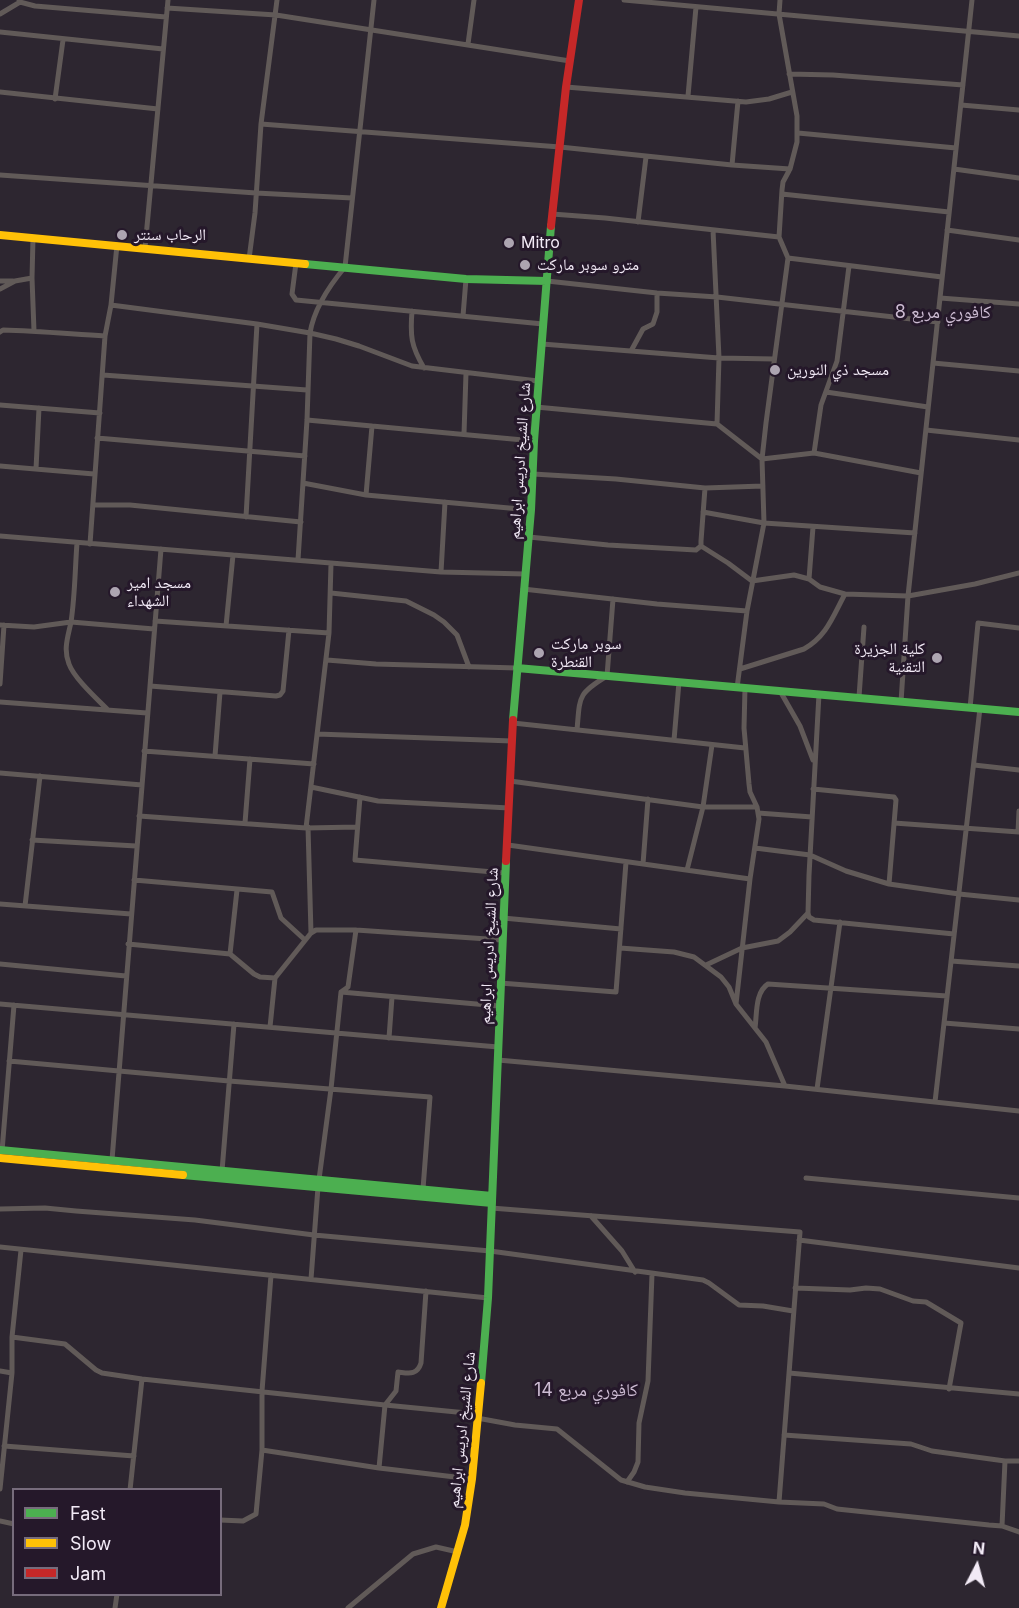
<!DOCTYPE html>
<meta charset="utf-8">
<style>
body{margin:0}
#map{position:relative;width:1019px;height:1608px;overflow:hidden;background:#2d2630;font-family:Inter,sans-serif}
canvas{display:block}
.legend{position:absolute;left:12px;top:1488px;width:210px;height:108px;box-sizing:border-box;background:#25182a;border:2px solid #776c7c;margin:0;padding:8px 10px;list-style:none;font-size:18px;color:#f2eaf6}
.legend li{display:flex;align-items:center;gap:12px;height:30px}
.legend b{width:30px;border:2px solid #776c7c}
.north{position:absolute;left:947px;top:1536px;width:60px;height:60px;-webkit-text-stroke:4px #25182a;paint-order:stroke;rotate:6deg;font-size:16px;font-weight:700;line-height:24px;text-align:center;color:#f2eaf6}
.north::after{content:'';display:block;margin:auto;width:21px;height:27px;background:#f2eaf6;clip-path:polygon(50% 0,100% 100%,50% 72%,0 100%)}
</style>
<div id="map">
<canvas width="1019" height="1608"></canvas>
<ul class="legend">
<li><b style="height:8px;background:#4caf50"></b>Fast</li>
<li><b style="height:8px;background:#ffc107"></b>Slow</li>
<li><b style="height:8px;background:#c62828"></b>Jam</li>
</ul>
<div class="north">N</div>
</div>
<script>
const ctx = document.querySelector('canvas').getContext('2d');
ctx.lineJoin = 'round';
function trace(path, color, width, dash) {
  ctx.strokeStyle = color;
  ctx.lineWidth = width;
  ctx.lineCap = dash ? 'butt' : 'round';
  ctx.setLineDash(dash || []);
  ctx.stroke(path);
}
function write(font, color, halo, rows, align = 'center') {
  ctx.font = font + ' Inter,"Noto Naskh Arabic",sans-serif';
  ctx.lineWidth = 6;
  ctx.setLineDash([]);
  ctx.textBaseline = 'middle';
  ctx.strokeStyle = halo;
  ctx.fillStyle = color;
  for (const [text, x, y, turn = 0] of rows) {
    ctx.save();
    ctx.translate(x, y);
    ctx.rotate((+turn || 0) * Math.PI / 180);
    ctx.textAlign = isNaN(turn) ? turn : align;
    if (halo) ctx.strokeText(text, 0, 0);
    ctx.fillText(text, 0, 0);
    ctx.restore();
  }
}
trace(new Path2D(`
 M19 0 20 2 35 6 166 17
 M624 0 1019 36
 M167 8 276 15 570 61
 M0 14 20 2
 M0 32 163 49
 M468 44 474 0
 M789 74 833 75 963 85
 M566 87 746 102 769 99 792 92
 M0 92 158 109
 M688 96 696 7
 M55 99 63 40
 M961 105 1019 110
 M261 124 560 147 732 165 790 169
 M798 133 956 148
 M732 165 738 101
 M954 169 1019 178
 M0 175 256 193 352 198
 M782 194 949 212
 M552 214 605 218 779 237
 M638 222 646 157
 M713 230 719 358 717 424
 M947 230 1019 240
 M145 248 168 0
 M788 258 942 277
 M249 259 255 213 261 124 277 0
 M296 263 292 294 296 300 543 324
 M32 278 34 331
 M0 281H13
 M547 281 657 293 717 297 938 322
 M0 289 15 281 32 278 33 238
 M940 298 1019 304
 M111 305 257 324 310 333 336 339 359 346 412 366 538 381
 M412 311C410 336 411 346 424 368
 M463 316 466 279
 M0 332 3 330C37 331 71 334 105 336
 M542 344 719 358 774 359
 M631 351 643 329 653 324 657 312V293
 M933 363 1019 371
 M103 375 307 390
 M826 392 928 407
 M0 405 100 413
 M536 407 717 424 762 459 814 453 921 473
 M307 420 534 441
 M926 430 1019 440
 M464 434 466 373
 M97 438 305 456
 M814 453 821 405 837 361 849 266
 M0 466 94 474
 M36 469 39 408
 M533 474 616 479 705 488 763 486
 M303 483 366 495 531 510
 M366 495 372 426
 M93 505H130L301 522
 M703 512 764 523 915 533
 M246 517 257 324
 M0 536 441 572 526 574
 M529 537 608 545 696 550 701 546V541L705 488
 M77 543C75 569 75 596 71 622 68 637 63 649 69 664 74 678 96 698 108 710
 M90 544 105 336 111 305 117 245
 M701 546 728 563 752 581 794 575 809 579 813 527
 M298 560 307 420 310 333C314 309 329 286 345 267L374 0
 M441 572 445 502
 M809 579 820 587 845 594 908 596 975 584 1019 573
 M523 589 657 604 747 611
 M331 593 406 601 434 615 444 622 457 635 469 667
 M155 621 329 633
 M0 625 34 627 71 622 154 629
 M226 626 233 555
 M327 660 376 664 517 668
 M740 669 804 649C827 636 833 616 845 594
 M0 684 4 625
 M150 686 276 696 280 695 283 691 289 630
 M737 688 747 611 764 523 762 459 766 423 788 258 779 237 782 190 783 182 790 169 797 142V116L779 14 780 0
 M780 691 800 726 813 760
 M819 694 809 875 808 913 809 917 814 920 954 934
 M859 697 864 627
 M0 702 147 713
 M901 702 908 596 972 0
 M970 708 978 623 1019 628
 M513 723 745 748
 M577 730C580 697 577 694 607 676L613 599
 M317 734 512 741
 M674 740 679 682
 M144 751 314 764
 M215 756 220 692
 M974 765 1019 770
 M0 773 142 785
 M510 781 703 807H757
 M311 787 378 801 509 808
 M813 789 894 797 896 800 889 884
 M360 797 355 860 505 873
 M758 813 812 817
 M139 816 306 828 357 827
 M245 823 250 759
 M894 823 1019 832
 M308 827 311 933
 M306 828 329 633 331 564
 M1018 832 1019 811
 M32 840 136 846
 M508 845 750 879
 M755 848 810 855 846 871 889 884 959 894 1019 900
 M643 864 648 799
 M687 870 703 807 712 745
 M134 880 272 892 281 918 305 940
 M0 904 131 914
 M25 906 40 776
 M503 918 621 929
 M128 944 230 954 254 974 260 977 275 978
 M620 948 674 952 694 957 721 977 729 987 736 1004 766 1042 785 1086
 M230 954 237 890
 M951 961 1019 966
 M0 964 126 976
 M706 965 742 948 778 941 790 932 808 913
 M500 983 616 992 626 862
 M341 992 499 1006
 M0 1004 498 1047
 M736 1004 750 879 759 819 757 807 750 792 749 784 744 728 745 688
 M944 1023 1019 1029
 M270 1027 275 978 311 933 316 930H356L502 940
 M755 1028C757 1014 755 992 768 984L947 996
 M389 1038 392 997
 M498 1060 785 1086 1019 1111
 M9 1061 229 1081 430 1097 423 1189
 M817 1089 840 922
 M935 1102 980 708
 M0 1152 2 1151 14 1005
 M112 1160 161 549
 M222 1171 234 1024
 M806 1178 1019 1198
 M491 1208 800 1232 779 1502
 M0 1209 45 1208 76 1211 195 1220 314 1235 490 1251 703 1280 709 1283 739 1305 763 1306 793 1311
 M591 1216 622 1251 635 1272
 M799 1240 1019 1268
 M0 1247 488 1298
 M311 1279 318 1187 331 1089 341 992 348 987 356 930
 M795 1288 850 1290 866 1288 880 1289 913 1301 926 1302 961 1323 949 1389
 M12 1337 65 1344 96 1370 102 1373 142 1379 385 1405 477 1414
 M0 1371 12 1373
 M789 1373 1019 1394
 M477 1418 515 1425 557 1429 621 1480 645 1487 685 1493 779 1502 824 1504 837 1509 989 1525 1002 1526 1019 1532
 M784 1435 911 1444 932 1451 1005 1461 1002 1526
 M4 1446 134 1456
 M262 1450 379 1468 472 1479
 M1005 1461H1019
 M379 1468 385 1405 396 1391 398 1372C408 1373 417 1376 421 1363L426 1291
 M627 1482 634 1472 638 1462 639 1423 648 1381 652 1274
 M0 1489 12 1373V1337L21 1250
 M130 1490 142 1379
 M220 1520 243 1521 256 1514 262 1450V1391L271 1275
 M0 1521 14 1524
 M115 1608 117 1594
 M348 1608 413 1554 436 1547 458 1552`), '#615a58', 5);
trace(new Path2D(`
 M305 264 466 279 547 281
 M517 668 1019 712
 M513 720 531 510 534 441 551 226
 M0 1150 492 1196
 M183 1175 492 1203
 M481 1383 488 1298 506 861`), '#4caf50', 8);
trace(new Path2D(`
 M0 235 305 264
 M0 1158 183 1175
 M441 1608 465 1525 472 1479 481 1383`), '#ffc107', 8);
trace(new Path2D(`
 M551 226 566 87 579 0
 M506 861 513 720`), '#c62828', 8);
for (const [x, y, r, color] of [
 [122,235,6,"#ada5b1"],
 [509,243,6,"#ada5b1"],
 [525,265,6,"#ada5b1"],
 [775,370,6,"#ada5b1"],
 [115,592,6,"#ada5b1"],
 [539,653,6,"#ada5b1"],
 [937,658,6,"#ada5b1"]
]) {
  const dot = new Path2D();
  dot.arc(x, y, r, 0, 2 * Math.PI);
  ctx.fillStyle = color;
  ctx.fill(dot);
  trace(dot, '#25182a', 2);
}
write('16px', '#f2eaf6', '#25182a', [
 ["الرحاب سنتر",134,235],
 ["Mitro",521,243],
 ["مترو سوبر ماركت",537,265],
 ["مسجد ذي النورين",787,370],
 ["مسجد امير",127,583],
 ["الشهداء",127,601],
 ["سوبر ماركت",551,644],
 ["القنطرة",551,662],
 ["كلية الجزيرة",925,649,"right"],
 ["التقنية",925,667,"right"]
], 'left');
write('16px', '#f2eaf6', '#25182a', [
 ["شارع الشيخ ادريس ابراهيم",520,461,-86],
 ["شارع الشيخ ادريس ابراهيم",489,946,-87],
 ["شارع الشيخ ادريس ابراهيم",462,1430,-84]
]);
write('18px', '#cdbcd3', '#25182a', [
 ["كافوري مربع 8",943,313],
 ["كافوري مربع 14",586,1391]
]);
</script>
